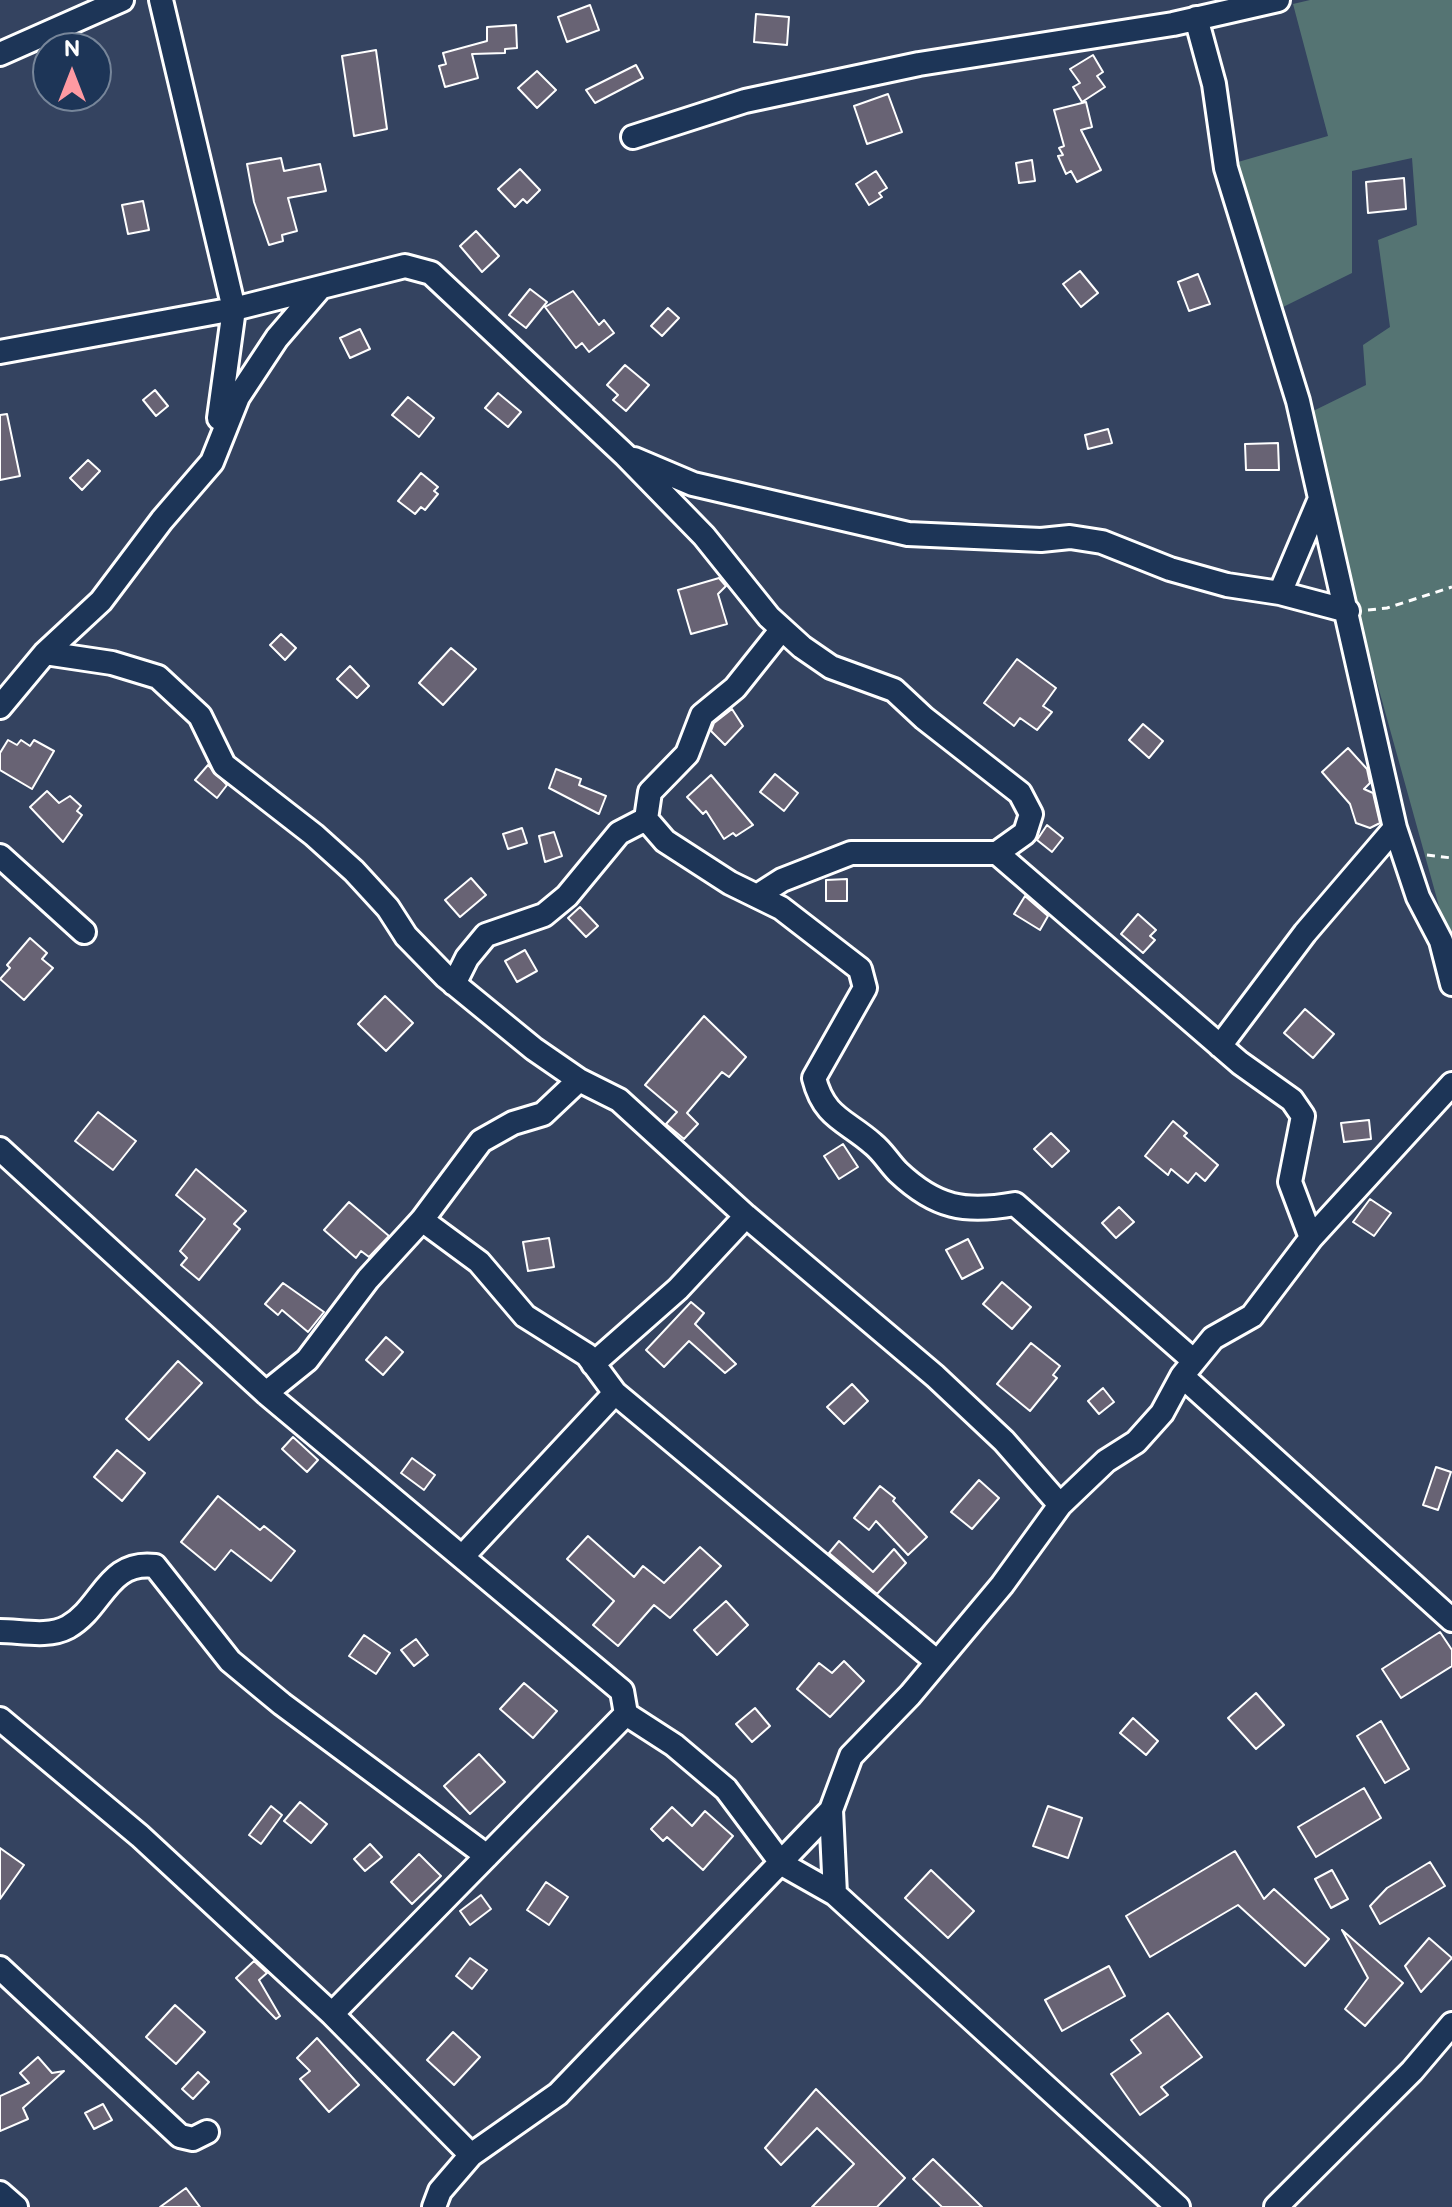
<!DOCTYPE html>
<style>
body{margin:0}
#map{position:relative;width:1452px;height:2207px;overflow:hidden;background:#344360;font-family:"Balsamiq Sans",sans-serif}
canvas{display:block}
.north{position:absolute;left:32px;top:32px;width:80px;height:80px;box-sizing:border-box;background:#1d3557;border:2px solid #77869a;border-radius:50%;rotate:0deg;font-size:22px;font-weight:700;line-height:32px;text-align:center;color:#fff}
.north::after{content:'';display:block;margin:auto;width:28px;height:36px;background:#ff9aa2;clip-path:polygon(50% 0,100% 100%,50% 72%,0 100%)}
</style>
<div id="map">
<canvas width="1452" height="2207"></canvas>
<div class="north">N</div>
</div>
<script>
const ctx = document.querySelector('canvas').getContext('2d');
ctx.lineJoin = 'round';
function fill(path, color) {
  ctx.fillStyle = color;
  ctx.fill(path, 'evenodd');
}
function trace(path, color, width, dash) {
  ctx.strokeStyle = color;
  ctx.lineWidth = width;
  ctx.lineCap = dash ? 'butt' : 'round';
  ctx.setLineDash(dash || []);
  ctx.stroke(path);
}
fill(new Path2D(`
 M1310 0H1452V953L1303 416 1366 385 1363 345 1390 327 1378 240 1417 225 1412 158 1352 171V273L1281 308 1238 162 1328 136 1293 4Z`), '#557473');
const building = new Path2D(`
 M590 5 599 30 567 42 558 17Z
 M756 14 789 17 787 45 754 42Z
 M516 25 517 48 505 49V53L472 54 478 78 445 87 439 66 446 64 443 53 487 41V27Z
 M376 50 387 129 354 136 342 56Z
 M1093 55 1103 72 1097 76 1105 87 1082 102 1073 87 1080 83 1070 69Z
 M636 65 643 78 595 103 586 90Z
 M537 71 556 90 537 108 518 88Z
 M888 94 902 132 867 144 854 106Z
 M1086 102 1092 127 1081 130 1101 170 1077 182 1071 171 1066 174 1058 156 1063 155 1059 148 1064 146 1054 110Z
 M281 158 284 171 320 164 326 191 288 198 297 231 282 235 283 241 269 245 254 202 247 164Z
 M1032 160 1035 181 1019 183 1016 163Z
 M520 169 540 190 527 203 523 199 515 207 498 189Z
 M876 171 887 188 879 193 882 197 869 205 856 184Z
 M1404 178 1406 209 1368 213 1366 182Z
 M143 201 149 230 128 234 122 205Z
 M476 231 499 256 482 272 460 246Z
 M1080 271 1098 293 1081 307 1063 284Z
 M1198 274 1210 304 1189 311 1178 282Z
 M530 289 547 302 526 328 509 315Z
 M573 291 599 325 604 320 614 333 589 352 582 343 576 348 545 307Z
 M668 308 679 318 662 336 651 326Z
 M360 329 370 349 350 358 340 338Z
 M625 365 649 385 626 411 613 400 618 395 607 385Z
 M155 390 168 406 156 416 143 400Z
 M498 393 521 412 508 427 485 408Z
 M408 397 434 418 419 437 392 415Z
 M7 414 20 476 0 480V415Z
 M1108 429 1112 443 1088 449 1085 435Z
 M1278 443 1279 470H1246L1245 444Z
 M88 460 100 471 82 490 70 478Z
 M421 473 438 487 434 491 438 494 425 510 421 507 415 514 398 501Z
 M719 578 726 586 718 594 727 624 691 634 678 590Z
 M281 634 296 648 285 660 270 645Z
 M451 648 476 669 443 705 419 683Z
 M1017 659 1056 688 1043 706 1052 712 1037 730 1020 718 1014 726 984 703Z
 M350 666 369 686 357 698 337 679Z
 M732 709 743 726 725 745 711 731 714 723Z
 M1143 724 1163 741 1149 758 1129 740Z
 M8 740 17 745 21 740 30 746 34 740 54 751 32 789 0 770V753Z
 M1348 748 1367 769 1370 783 1364 789 1373 793 1380 823 1370 828 1356 823 1350 804 1322 772Z
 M208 765 227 785 217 798 195 780Z
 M556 769 581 779 579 785 606 796 599 814 549 788Z
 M775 774 798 793 784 811 760 792Z
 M711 775 753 825 736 836 733 833 724 839 706 811 703 814 687 797Z
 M47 791 59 803 70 796 81 806 77 811 82 815 63 842 30 807Z
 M1047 825 1063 838 1052 852 1037 840Z
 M522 828 527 843 508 849 503 834Z
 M554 832 562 856 545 862 539 836Z
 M471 878 486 895 460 917 445 900Z
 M847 879V901H826V880Z
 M1025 896 1048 916 1040 930 1014 914Z
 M580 907 598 926 586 937 568 918Z
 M1138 914 1156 930 1150 936 1155 940 1143 953 1121 934Z
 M30 938 47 953 42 959 53 968 24 1000 0 979 10 968 7 965Z
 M525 950 537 971 517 982 505 961Z
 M385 996 413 1023 386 1051 358 1024Z
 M1305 1009 1334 1034 1313 1058 1284 1033Z
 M704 1016 746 1057 729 1077 722 1072 687 1113 698 1124 684 1139 666 1124 677 1112 645 1085Z
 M98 1112 136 1141 113 1170 75 1141Z
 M1369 1120 1371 1139 1344 1142 1341 1123Z
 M1173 1121 1187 1133 1184 1136 1218 1165 1205 1181 1196 1173 1188 1183 1171 1169 1168 1175 1145 1156Z
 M1051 1133 1069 1151 1052 1167 1034 1149Z
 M843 1144 858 1167 839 1179 824 1156Z
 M196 1169 246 1211 234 1224 240 1229 199 1280 181 1265 187 1258 180 1251 205 1219 176 1195Z
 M1370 1199 1391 1213 1374 1236 1353 1222Z
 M349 1202 389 1236 369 1257 361 1251 356 1258 324 1230Z
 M1119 1207 1134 1222 1116 1238 1102 1223Z
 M549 1238 554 1267 528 1271 523 1242Z
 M968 1239 983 1268 962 1279 946 1250Z
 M1002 1282 1031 1307 1012 1329 983 1304Z
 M283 1283 324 1312 308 1332 282 1310 278 1315 265 1304Z
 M691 1302 704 1313 695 1324 736 1364 725 1373 689 1341 664 1367 646 1350Z
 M386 1337 403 1352 383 1375 366 1360Z
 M1031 1343 1060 1366 1053 1375 1057 1378 1030 1411 997 1384Z
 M178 1361 202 1383 149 1440 126 1419Z
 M852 1384 868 1401 844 1424 827 1407Z
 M1103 1388 1114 1402 1099 1414 1088 1401Z
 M293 1437 318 1460 307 1472 282 1449Z
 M117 1450 145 1473 122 1501 94 1477Z
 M412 1458 435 1475 424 1490 401 1473Z
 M1436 1467 1451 1472 1438 1510 1423 1505Z
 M979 1480 999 1498 972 1529 951 1512Z
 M880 1486 895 1498 893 1501 927 1537 908 1555 876 1521 869 1530 854 1518Z
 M218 1496 260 1530 264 1526 295 1551 271 1581 231 1550 215 1570 181 1542Z
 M588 1536 634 1577 643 1566 664 1583 700 1547 721 1566 670 1618 654 1605 618 1646 593 1625 614 1601 567 1559Z
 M839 1541 873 1572 894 1549 906 1563 877 1594 829 1553Z
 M726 1601 748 1625 717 1655 694 1630Z
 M1440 1632 1452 1650V1666L1401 1698 1382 1669Z
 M364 1635 390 1653 376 1674 349 1656Z
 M416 1639 428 1655 414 1666 401 1650Z
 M844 1661 864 1681 830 1717 797 1689 819 1663 832 1673Z
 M524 1683 557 1711 533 1738 500 1709Z
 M1256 1693 1284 1725 1256 1749 1228 1718Z
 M755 1708 770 1726 752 1742 736 1724Z
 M1133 1718 1158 1741 1146 1755 1120 1733Z
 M1381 1721 1409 1769 1385 1783 1357 1736Z
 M479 1754 505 1782 470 1814 444 1786Z
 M1364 1788 1381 1818 1316 1857 1298 1827Z
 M300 1802 327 1824 311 1843 284 1821Z
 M271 1806 282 1815 261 1844 249 1835Z
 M1048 1806 1082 1818 1068 1858 1033 1846Z
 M672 1807 692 1826 705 1811 733 1836 703 1870 667 1837 663 1841 651 1829Z
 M370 1844 382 1857 365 1871 354 1859Z
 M0 1848 24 1865 0 1899Z
 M1235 1851 1264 1899 1274 1889 1329 1939 1305 1966 1238 1905 1150 1957 1126 1916Z
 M419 1854 441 1876 412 1904 391 1882Z
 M1430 1862 1445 1886 1380 1924 1370 1906 1387 1888Z
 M931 1870 974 1911 948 1938 905 1898Z
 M1332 1870 1348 1899 1331 1908 1315 1879Z
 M546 1882 568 1897 549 1925 527 1910Z
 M481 1895 491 1909 470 1925 460 1911Z
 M1342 1930 1403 1983 1365 2026 1345 2009 1368 1978Z
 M1429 1938 1452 1958 1421 1992 1405 1966Z
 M470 1958 487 1970 472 1989 456 1976Z
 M254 1961 267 1973 259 1980 280 2016 276 2019 236 1978Z
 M1109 1966 1125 1996 1062 2031 1045 2000Z
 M175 2005 205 2032 176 2064 146 2037Z
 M1168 2013 1202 2057 1161 2087 1168 2095 1140 2115 1111 2074 1141 2053 1131 2040Z
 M453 2032 480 2057 454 2085 427 2060Z
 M317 2038 359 2085 329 2112 300 2079 310 2071 297 2058Z
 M38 2057 52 2073 64 2071 23 2108 28 2119 0 2131V2096L29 2083 20 2073Z
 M198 2072 209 2082 193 2099 182 2089Z
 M816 2089 905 2178 877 2207H812L854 2164 817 2128 781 2165 765 2148Z
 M103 2104 112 2120 94 2129 85 2113Z
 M933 2159 982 2207H942L913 2179Z
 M186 2188 200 2207H160Z`);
fill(building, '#686374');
trace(building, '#fff', 2);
const minor = new Path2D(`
 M161 0 234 309 219 418
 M1196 18 1214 84 1226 168 1298 401 1395 828 1418 897 1441 941 1452 984
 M0 54 122 0
 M633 137 745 101 919 64 1173 24 1278 0
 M0 352 234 309 405 266 431 273 625 455 704 536 769 617 802 647 831 667 894 690 924 718 1020 793 1031 814 1025 833 997 853 1240 1063 1292 1100 1303 1116 1290 1182 1311 1238
 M634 459 693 484 908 534 1041 540 1070 537 1102 542 1170 569 1227 585 1280 593 1348 611
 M1280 593 1319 501
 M782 629 735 688 702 715 687 754 650 792 646 819 665 841 730 883 781 908 860 969 865 988 814 1078C824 1118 846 1120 873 1144 883 1152 889 1163 898 1172 936 1208 965 1213 1015 1204L1194 1361
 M45 653 112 663 158 677 200 716 224 765 314 835 354 871 388 908 406 936 446 977 534 1049 579 1080 619 1100 746 1216 935 1376 1004 1441 1060 1505 1002 1585 910 1695 851 1756 831 1810 558 2094 471 2155 440 2191 434 2207
 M0 707 45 653 101 601 162 520 212 462 238 397 277 338 320 288
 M0 856 84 932
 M757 896 782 880 851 853H997
 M454 984 467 958 486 935 544 915 567 896 619 833 646 819
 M1220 1046 1305 933 1395 828
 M1452 1084 1311 1238 1252 1316 1213 1338 1182 1376 1452 1620
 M0 1149 266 1393 622 1691 626 1714 674 1745 726 1789 782 1864 835 1894 1178 2207
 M422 1220 479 1262 525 1316 587 1355 615 1393 935 1660
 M593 1364 678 1289 746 1216
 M266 1393 307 1360 368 1279 422 1220 481 1141 513 1123 543 1114 579 1080
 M1060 1505 1106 1461 1136 1442 1162 1413 1182 1376
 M463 1556 615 1393
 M0 1631C21 1631 48 1638 68 1627 103 1607 107 1560 155 1566L230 1661 282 1704 487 1856
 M0 1719 140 1836 332 2014 471 2155
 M831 1810 835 1894
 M0 1968 180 2136 193 2139 207 2132
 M332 2014 626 1714
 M0 2193 16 2207
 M1276 2207 1412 2071 1452 2024`);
trace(minor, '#fff', 28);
trace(new Path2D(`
 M1368 610 1387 608 1452 587
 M1427 855 1452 858`), '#fff', 3, [8, 6]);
trace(minor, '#1d3557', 22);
</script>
